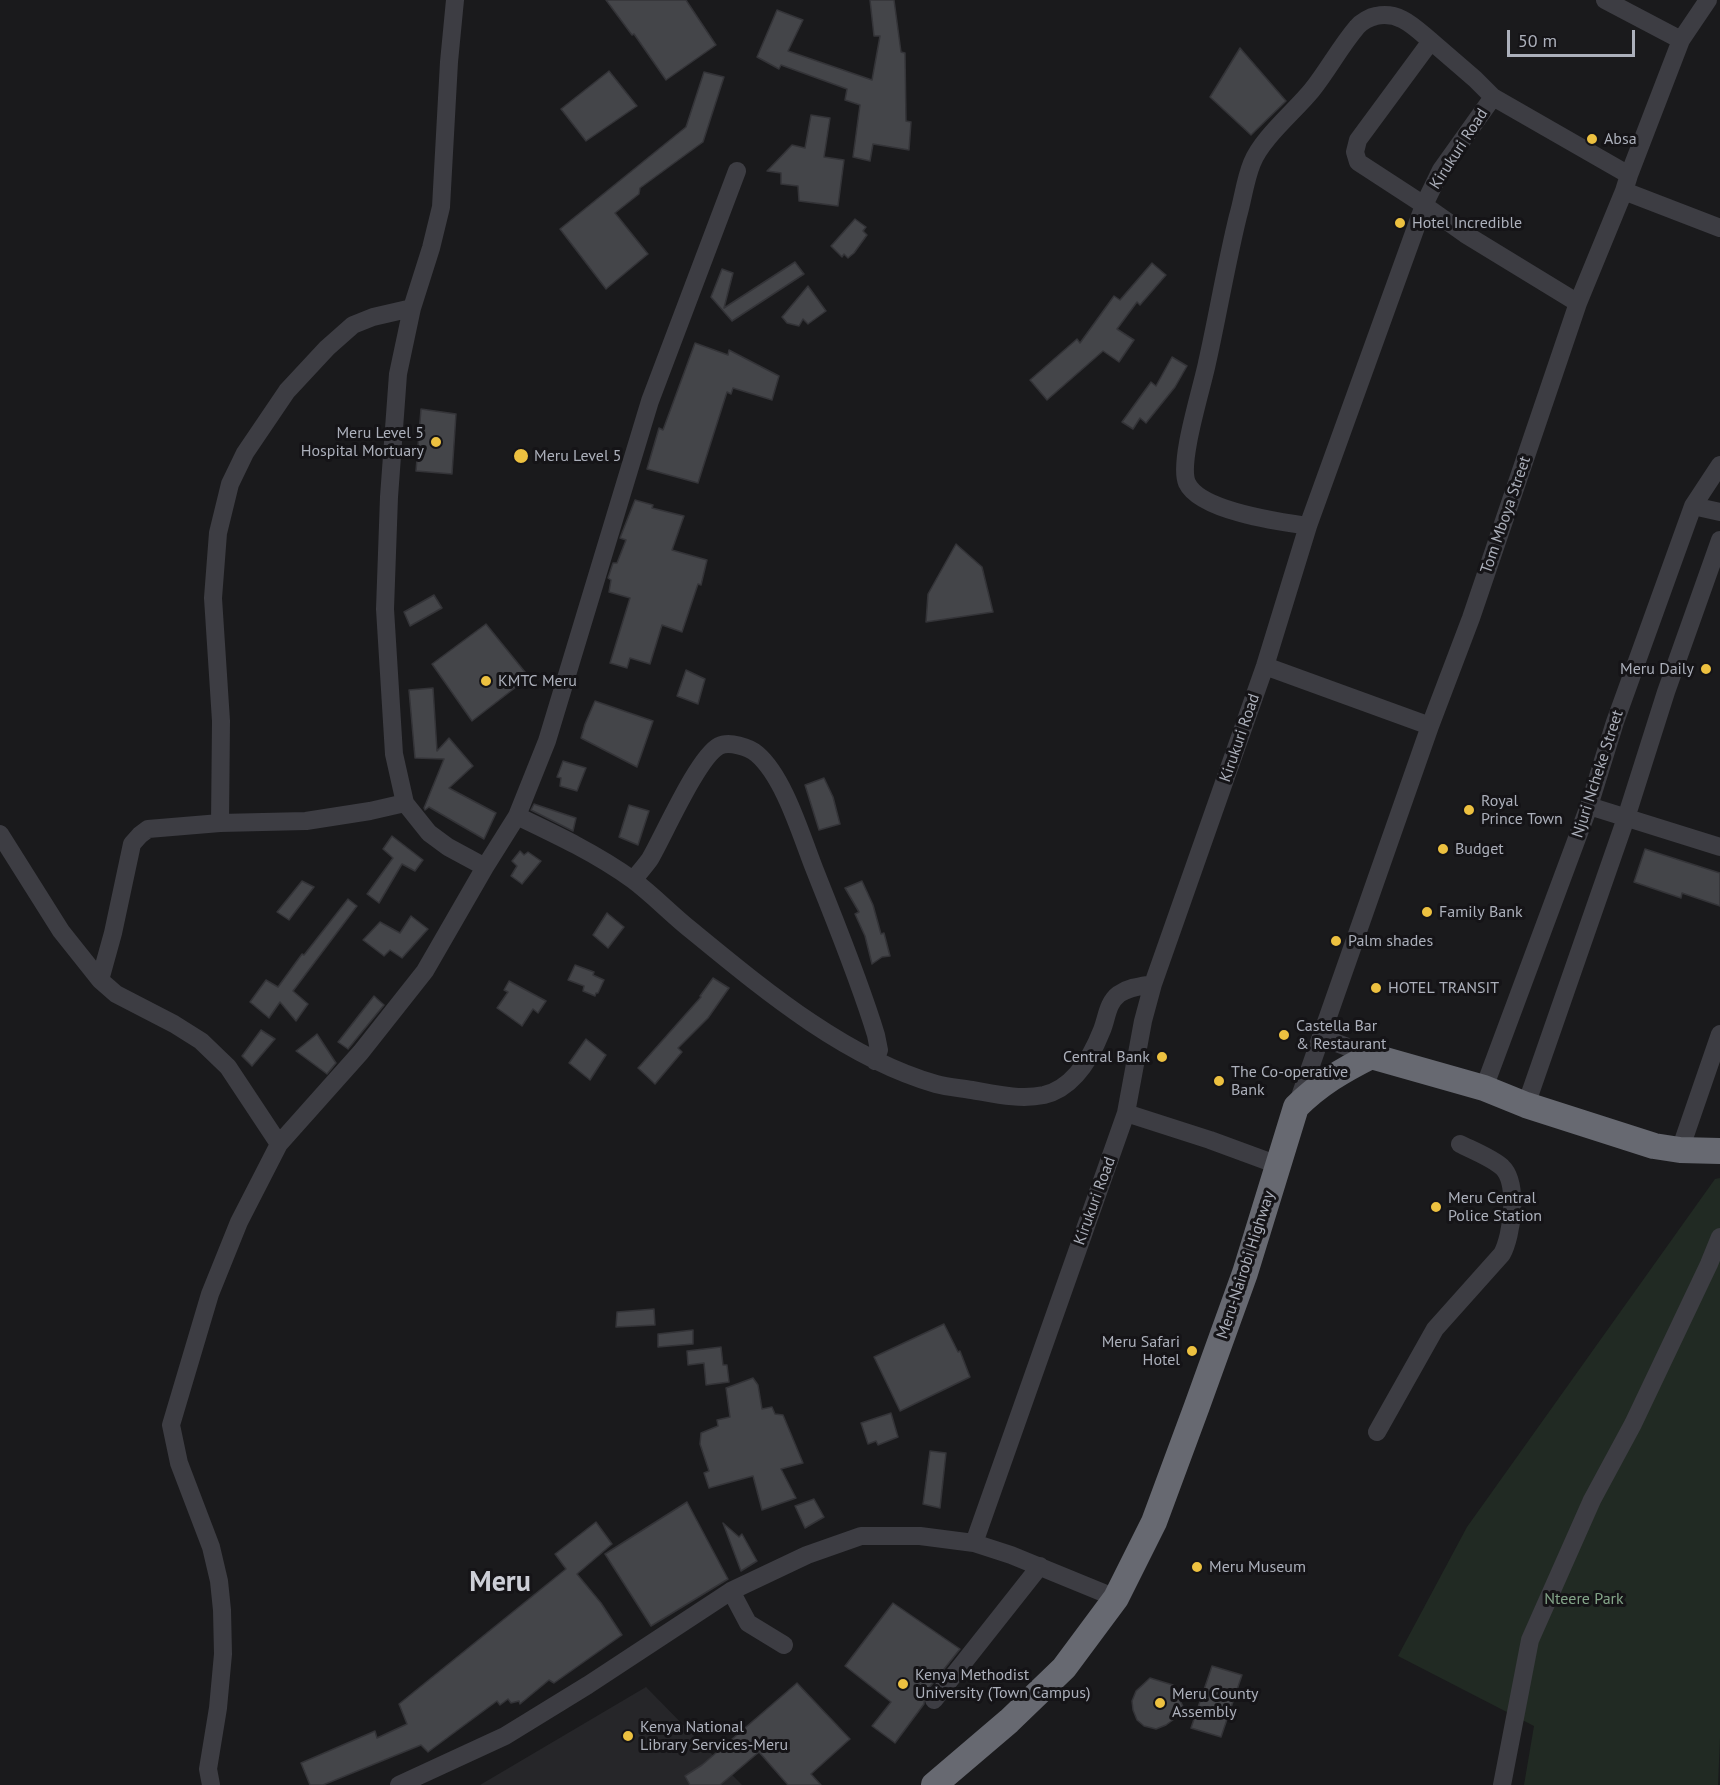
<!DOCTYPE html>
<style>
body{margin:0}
#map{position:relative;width:1720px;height:1785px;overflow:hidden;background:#1a1a1c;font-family:"PT Sans",sans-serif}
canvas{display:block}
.scale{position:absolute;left:1507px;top:30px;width:128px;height:27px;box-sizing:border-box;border:3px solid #acb0bb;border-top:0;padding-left:8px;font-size:18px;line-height:21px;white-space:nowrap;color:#acb0bb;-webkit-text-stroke:4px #151417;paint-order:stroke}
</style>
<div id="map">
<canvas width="1720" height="1785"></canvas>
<div class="scale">50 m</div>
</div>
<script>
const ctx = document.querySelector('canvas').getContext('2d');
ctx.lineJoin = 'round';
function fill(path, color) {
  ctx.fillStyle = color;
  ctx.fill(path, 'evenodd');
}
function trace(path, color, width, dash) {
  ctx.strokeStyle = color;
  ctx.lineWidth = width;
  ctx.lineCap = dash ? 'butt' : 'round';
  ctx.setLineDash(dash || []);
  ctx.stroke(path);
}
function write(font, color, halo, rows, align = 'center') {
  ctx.font = font + ' "PT Sans",sans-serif';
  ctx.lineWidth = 6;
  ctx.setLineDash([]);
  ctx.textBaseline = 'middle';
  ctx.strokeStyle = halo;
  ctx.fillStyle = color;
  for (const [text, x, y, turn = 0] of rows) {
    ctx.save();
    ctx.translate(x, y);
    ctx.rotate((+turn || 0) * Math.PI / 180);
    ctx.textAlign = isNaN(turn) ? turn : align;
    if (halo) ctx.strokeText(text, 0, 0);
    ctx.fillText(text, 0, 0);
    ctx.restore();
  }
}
fill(new Path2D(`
 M646 1687 742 1785H480Z`), '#262629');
fill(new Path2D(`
 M1720 1178V1738L1718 1785H1524L1534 1726 1398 1656 1467 1527 1715 1179Z`), '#212a23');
const building = new Path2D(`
 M606 0H686L716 45 666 80 634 34 632 35Z
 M870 0H894L901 52 905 53 906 121 911 122 909 150 873 144 870 161 853 157 860 105 845 100 847 89 781 65 779 69 757 57 777 10 803 20 788 51 872 80 880 36H874Z
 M1240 48 1286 101 1251 135 1210 97Z
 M609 71 637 106 586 141 561 109Z
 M704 72 724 77 703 142 640 188 639 194 615 213 648 254 606 289 560 229 686 127Z
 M811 115 830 118 824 157 844 160 838 206 799 201 798 186 781 184V173L767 171 792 145 805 148Z
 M855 219 866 227 863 231 867 235 854 253 848 258 844 254 842 257 831 246Z
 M795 262 804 274 732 321 711 297 722 269 733 273 724 308Z
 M1152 263 1166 275 1140 305 1137 302 1117 329 1134 340 1119 362 1103 351 1047 400 1030 380 1077 339 1080 343 1114 296 1120 300Z
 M808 286 826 311 808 324 803 319 799 326 787 323 782 317Z
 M695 343 728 355 729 350 779 376 772 400 733 388 731 394 727 392 698 483 647 469 659 428 663 430Z
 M1172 357 1187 366 1175 387 1146 423 1140 418 1133 429 1122 422 1151 382 1156 386Z
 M421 409 456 414 452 474 416 471Z
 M635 500 653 505 652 508 684 516 672 550 707 560 701 585 698 584 682 632 662 625 650 664 630 658 627 668 610 663 630 598 609 592 611 580 608 578 613 563H617L626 540 620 538Z
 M956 544 982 567 993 612 926 622 928 594Z
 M434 595 442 608 410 626 404 612Z
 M486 624 529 677 472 721 432 664Z
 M686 670 705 679 698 704 677 696Z
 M433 688 437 751 449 738 473 766 449 788 496 813 484 839 429 807 425 810 424 808 444 759 415 758 409 690Z
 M595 701 653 721 637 767 581 738 585 724Z
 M563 761 586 768 577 791 560 786 561 778 557 777Z
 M824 778 833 797 840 824 819 830 805 785Z
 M534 804 576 818 573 831 531 810Z
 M629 805 649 811 638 845 619 837Z
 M392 836 423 860 415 871 402 864 379 903 367 894 393 858 383 849Z
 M1645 849 1720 873V906L1682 893 1681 898 1634 882Z
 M520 851 524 855 528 852 541 861 522 884 511 876 517 866 512 861Z
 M302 881 314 887 289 920 277 912Z
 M862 881 873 905 881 934 884 933 890 956 882 957 872 964 865 936 855 914 859 912 845 888Z
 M348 899 357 906 293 991 308 1004 296 1021 280 1002 269 1018 250 1002 266 980 278 987 302 954 304 955Z
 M607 913 624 927 608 948 593 935Z
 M411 916 428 929 402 958 390 950 384 956 363 940 380 922 400 933Z
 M575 965 594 972 593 975 604 980 598 993H596L595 996 583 991 584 986 568 980Z
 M713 978 729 988 708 1018 678 1048 682 1052 655 1084 638 1068 701 997 700 996Z
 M509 981 546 1001 538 1013 533 1009 522 1026 497 1008 508 992 504 990Z
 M374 996 384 1005 348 1049 338 1042Z
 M261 1030 275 1039 252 1066 242 1056Z
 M317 1034 336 1063 327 1074 296 1051Z
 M586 1039 606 1055 590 1080 569 1063Z
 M654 1309 655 1325 616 1327 617 1312Z
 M944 1324 958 1352 960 1351 970 1377 900 1411 874 1357Z
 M693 1330V1344L658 1347V1334Z
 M721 1347 723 1365H727L729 1382 706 1385 704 1363 688 1365 687 1351Z
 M753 1378 758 1385 762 1409 772 1407 775 1414 783 1415 803 1463 781 1469 796 1498 762 1510 753 1476 709 1488 704 1473 709 1471 700 1444 701 1433 718 1426 717 1420 730 1417 726 1388Z
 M891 1413 898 1437 878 1445 876 1441 868 1444 861 1423Z
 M930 1451 946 1453 940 1508 923 1504Z
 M814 1499 824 1517 805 1528 795 1506Z
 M687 1502 728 1579 651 1626 605 1554Z
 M596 1522 612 1544 577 1574 601 1603 622 1635 554 1683 549 1680 520 1704 519 1701 511 1703 508 1699 500 1705 497 1701 428 1752 421 1745 323 1785H310L301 1763 375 1731 377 1738 407 1724 399 1704 566 1569 555 1554Z
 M723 1523 739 1537 742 1534 757 1561 741 1571Z
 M893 1603 960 1649 925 1693 924 1704 895 1743 872 1726 891 1702 845 1666Z
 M1212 1666 1242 1675 1221 1737 1191 1728Z
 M1150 1678 1173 1685 1185 1711 1166 1725 1156 1729 1144 1726 1137 1720 1133 1710 1132 1701 1136 1691Z
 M797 1683 850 1739 811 1774 821 1785H788L759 1752 720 1785H690L685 1776 702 1765Z`);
fill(building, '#444549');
trace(building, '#343438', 1.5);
trace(new Path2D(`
 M455 0 449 62 441 207 431 248 412 308 398 374 389 497 385 609 394 754 405 803 429 833 448 847 485 867
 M1605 0 1681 40
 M1493 97 1475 79 1431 41 1358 140 1355 152 1358 162 1424 205 1465 234 1578 303
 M1624 191 1720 228
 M1693 506 1720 512
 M1308 526C1280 522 1200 511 1187 483 1178 462 1202 388 1207 363 1218 314 1226 265 1238 216 1243 199 1245 180 1252 163 1262 138 1294 112 1312 90 1328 70 1340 47 1357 27 1361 22 1370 17 1376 16 1400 11 1414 27 1431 41
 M1265 666 1430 726
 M405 803 370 811 306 821 220 823 221 721 213 598 218 533 230 484 245 453 287 391 327 348 353 325 373 317 412 308
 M1589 806 1720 847
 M517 816C557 835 597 854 633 880 653 895 671 914 691 930 763 989 845 1058 936 1084 947 1087 960 1088 972 1090 995 1094 1020 1100 1044 1095 1074 1088 1091 1058 1102 1030 1107 1018 1107 1003 1119 994 1129 987 1141 986 1153 984
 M0 834 61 931 100 980 116 994 174 1024 201 1041 228 1067 279 1144
 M633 880C639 873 645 866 650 859 664 835 698 757 719 746 729 741 749 747 757 754 784 777 801 835 814 868 836 924 859 979 876 1035L879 1050 875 1061
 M100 980 113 933 132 844 140 835 148 829 220 823
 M1321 1037 1371 1056
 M1484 1088 1589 806 1615 722 1693 506 1720 465
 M1297 1105 1430 726 1471 618 1578 303 1624 191 1629 175 1681 40 1708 0
 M1526 1105 1626 818 1666 692 1720 540
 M1126 1113 1210 1140 1278 1165
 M1680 1150 1720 1034
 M1377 1432 1435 1329 1502 1254C1512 1236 1519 1183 1502 1167 1492 1158 1472 1150 1460 1144
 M974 1543 1126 1113 1143 1021 1153 984 1265 666 1308 526 1424 205 1441 170 1493 97 1629 175
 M731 1591 748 1623 784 1645
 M934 1700 1040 1566
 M211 1785 208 1769 218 1708 223 1654 222 1610 219 1581 211 1547 179 1463 171 1425 210 1294 239 1222 279 1144 361 1052 425 971 485 867 517 816 547 741 650 401 737 171
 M399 1785 505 1736 588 1685 731 1591 807 1555 861 1536H920L974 1543 1011 1555 1116 1598
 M1502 1785 1530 1640 1592 1500 1633 1424 1709 1264 1720 1237`), '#3d3d43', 18);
trace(new Path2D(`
 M934 1785 1009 1721 1064 1668 1116 1598 1154 1522 1197 1406 1245 1273 1296 1107C1319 1084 1343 1070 1371 1056L1484 1088 1526 1105 1654 1146 1680 1150 1720 1151`), '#676971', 26);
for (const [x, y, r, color] of [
 [1592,139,6,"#edc140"],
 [1400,223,6,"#edc140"],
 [436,442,6,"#edc140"],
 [521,456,8,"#edc140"],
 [1706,669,6,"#edc140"],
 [486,681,6,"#edc140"],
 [1469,810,6,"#edc140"],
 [1443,849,6,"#edc140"],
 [1427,912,6,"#edc140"],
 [1336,941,6,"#edc140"],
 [1376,988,6,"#edc140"],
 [1284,1035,6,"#edc140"],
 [1162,1057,6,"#edc140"],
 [1219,1081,6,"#edc140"],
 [1436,1207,6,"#edc140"],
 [1192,1351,6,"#edc140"],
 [1197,1567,6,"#edc140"],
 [903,1684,6,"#edc140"],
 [1160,1703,6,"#edc140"],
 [628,1736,6,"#edc140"]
]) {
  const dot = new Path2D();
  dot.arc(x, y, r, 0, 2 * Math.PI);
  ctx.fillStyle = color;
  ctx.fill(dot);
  trace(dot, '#151417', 2);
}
write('16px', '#acb0bb', '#151417', [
 ["Absa",1604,139],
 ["Hotel Incredible",1412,223],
 ["Meru Level 5",424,433,"right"],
 ["Hospital Mortuary",424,451,"right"],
 ["Meru Level 5",534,456],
 ["Meru Daily",1694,669,"right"],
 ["KMTC Meru",498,681],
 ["Royal",1481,801],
 ["Prince Town",1481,819],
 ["Budget",1455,849],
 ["Family Bank",1439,912],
 ["Palm shades",1348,941],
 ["HOTEL TRANSIT",1388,988],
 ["Castella Bar",1296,1026],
 ["& Restaurant",1296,1044],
 ["Central Bank",1150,1057,"right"],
 ["The Co-operative",1231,1072],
 ["Bank",1231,1090],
 ["Meru Central",1448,1198],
 ["Police Station",1448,1216],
 ["Meru Safari",1180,1342,"right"],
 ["Hotel",1180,1360,"right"],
 ["Meru Museum",1209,1567],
 ["Kenya Methodist",915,1675],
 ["University (Town Campus)",915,1693],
 ["Meru County",1172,1694],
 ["Assembly",1172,1712],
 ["Kenya National",640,1727],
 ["Library Services-Meru",640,1745]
], 'left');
write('16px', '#acb0bb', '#151417', [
 ["Kirukuri Road",1459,149,-57],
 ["Tom Mboya Street",1506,515,-71],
 ["Kirukuri Road",1240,738,-71],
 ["Njuri Ncheke Street",1598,774,-72],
 ["Kirukuri Road",1095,1201,-70],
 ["Meru-Nairobi Highway",1246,1265,-72]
]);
write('16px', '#84a589', '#151417', [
 ["Nteere Park",1584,1599]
]);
write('bold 28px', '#cdcfd7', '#151417', [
 ["Meru",500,1583]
]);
</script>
